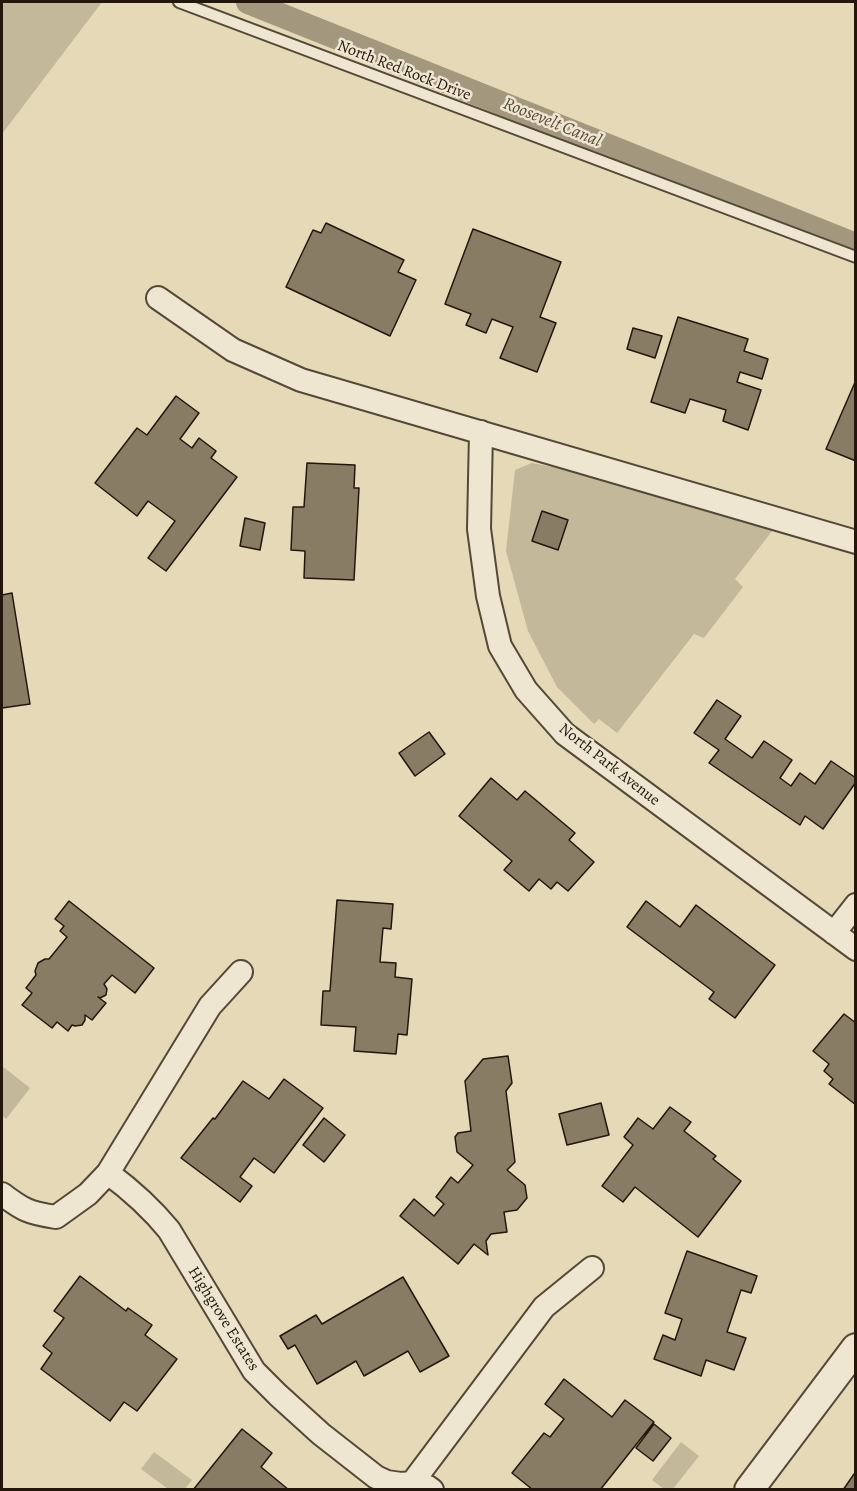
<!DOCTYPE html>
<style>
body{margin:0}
#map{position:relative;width:857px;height:1491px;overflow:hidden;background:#e5d9b7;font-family:Alegreya,serif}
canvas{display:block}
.frame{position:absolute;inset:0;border:3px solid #23170c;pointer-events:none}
</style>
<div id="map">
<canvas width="857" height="1491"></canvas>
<div class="frame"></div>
</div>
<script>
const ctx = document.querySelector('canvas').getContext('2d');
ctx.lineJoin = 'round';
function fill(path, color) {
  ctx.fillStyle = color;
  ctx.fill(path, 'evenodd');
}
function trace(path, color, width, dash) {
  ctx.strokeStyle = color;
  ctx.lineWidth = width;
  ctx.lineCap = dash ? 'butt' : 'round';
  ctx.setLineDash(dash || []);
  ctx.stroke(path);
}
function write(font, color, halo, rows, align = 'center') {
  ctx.font = font + ' Alegreya,serif';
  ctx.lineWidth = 5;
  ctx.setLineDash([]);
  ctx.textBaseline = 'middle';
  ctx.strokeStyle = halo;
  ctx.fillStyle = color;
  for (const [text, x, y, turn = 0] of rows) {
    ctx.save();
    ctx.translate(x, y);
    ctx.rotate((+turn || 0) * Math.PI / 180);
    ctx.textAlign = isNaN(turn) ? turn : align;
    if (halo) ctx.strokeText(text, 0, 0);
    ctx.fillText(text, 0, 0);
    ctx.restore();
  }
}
fill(new Path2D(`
 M2 2H102L2 134Z
 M532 463 569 470 776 526 735 579 743 587 704 638 694 634 617 733 599 719 594 724 557 687 528 631 506 551 515 470Z
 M2 1066 30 1088 6 1119 2 1115Z
 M681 1442 699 1456 673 1489H664L652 1480Z
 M154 1452 192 1480 185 1489H168L141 1469Z`), '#c4b89a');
trace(new Path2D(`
 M248 2 856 245`), '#a3977d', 24);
const building = new Path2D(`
 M326 223 404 260 398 272 416 280 390 336 286 287 313 230 321 233Z
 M473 229 561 262 540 317 556 323 537 372 500 358 513 327 492 319 486 333 466 325 471 314 445 304Z
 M678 317 748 339 744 351 768 359 762 379 740 372 737 382 761 390 748 430 723 421 726 410 690 399 685 413 651 402Z
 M633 328 662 336 655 358 627 349Z
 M856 380V461L826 449Z
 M176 396 199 413 180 439 192 448 199 438 216 451 211 458 237 477 166 571 148 558 175 521 148 501 137 516 95 483 137 428 147 435Z
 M307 463 355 465 354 488H359L354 580 304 578 305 551 291 550 293 507H304Z
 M542 511 568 520 558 550 532 541Z
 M245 518 265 523 260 550 240 546Z
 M12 593 30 704 2 708V595Z
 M717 700 741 716 725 739 752 758 764 741 792 760 780 778 791 786 800 773 815 784 831 761 856 778V782L823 829 805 816 800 825 709 763 719 750 694 733Z
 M429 732 445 754 415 776 399 753Z
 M491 778 517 800 525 791 575 833 569 840 594 862 568 891 557 882 551 889 539 879 529 891 504 870 512 861 459 816Z
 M337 900 393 904 391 929 383 928 380 962 396 963 395 977 412 979 407 1035 398 1034 396 1054 354 1051 356 1027 321 1025 323 991H330Z
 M69 901 154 968 135 993 112 975 104 984 107 989 106 995 100 998 98 997 106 1003 92 1020 85 1015V1020L82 1025 75 1026 72 1025 68 1031 57 1022 52 1028 22 1005 32 993 26 988 36 975 35 971 38 963 45 959H49L67 937 60 931 64 926 55 919Z
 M646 901 680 927 696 905 775 965 735 1018 709 999 714 992 627 927Z
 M844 1014 856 1023V1105L829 1084 833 1079 824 1071 829 1064 813 1051Z
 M508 1056 512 1083 506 1091 515 1162 507 1170 525 1185 527 1198 517 1210 504 1212 507 1232 491 1234 486 1241 488 1255 474 1244 458 1264 400 1216 414 1199 434 1216 444 1204 436 1197 451 1177 458 1183 473 1165 457 1152 455 1137 458 1133 471 1131 465 1081 483 1059Z
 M284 1079 323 1108 274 1173 254 1158 240 1177 252 1186 240 1202 181 1158 213 1118 215 1119 243 1081 269 1099Z
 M601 1103 609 1135 567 1145 559 1114Z
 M670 1107 691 1122 684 1131 716 1156 713 1159 741 1181 698 1237 635 1187 623 1202 602 1186 633 1145 624 1137 638 1118 653 1129Z
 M324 1118 345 1135 324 1162 303 1145Z
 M687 1251 757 1276 751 1293 741 1290 727 1332 746 1338 734 1370 706 1360 701 1376 654 1359 663 1335 675 1340 682 1319 665 1313Z
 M80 1276 126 1311 128 1308 152 1325 145 1335 177 1359 137 1411 124 1402 110 1421 41 1369 52 1353 43 1346 64 1318 54 1311Z
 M403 1277 449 1356 420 1372 408 1351 364 1376 356 1361 317 1384 295 1345 288 1349 280 1336 316 1315 322 1324Z
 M564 1379 612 1417 625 1400 654 1422 600 1490H533L512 1473 544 1433 550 1437 564 1419 545 1404Z
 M654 1424 671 1438 653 1461 636 1448Z
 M242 1429 272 1453 261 1467 289 1490H193Z
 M854 1474 856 1475V1490H843Z`);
fill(building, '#887c65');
trace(building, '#23170c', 1.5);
const service = new Path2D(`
 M179 2 856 257`);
const minor = new Path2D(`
 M158 298 233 350 301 380 856 542
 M481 432 479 529 488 596 500 646 526 690 565 734 856 949
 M834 933 856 905
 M108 1173C131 1190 151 1208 169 1230L254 1371 278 1395 321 1434 376 1477 387 1482 401 1484 412 1483 428 1487 432 1490
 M2 1194C23 1210 29 1213 56 1217L88 1194 108 1173 210 1006 241 972
 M412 1483 544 1307 592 1268`);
const tertiary = new Path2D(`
 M749 1490 856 1348`);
trace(service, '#544837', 14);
trace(minor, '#544837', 26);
trace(tertiary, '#544837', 32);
trace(service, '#eee6d0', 10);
trace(minor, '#eee6d0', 22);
trace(tertiary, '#eee6d0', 28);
write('16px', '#23170c', '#eee6d0', [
 ["North Red Rock Drive",404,71,21],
 ["North Park Avenue",609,765,38],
 ["Highgrove Estates",223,1319,58]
]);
write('italic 18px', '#564a39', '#eee6d0', [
 ["Roosevelt Canal",552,123,22]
]);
</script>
